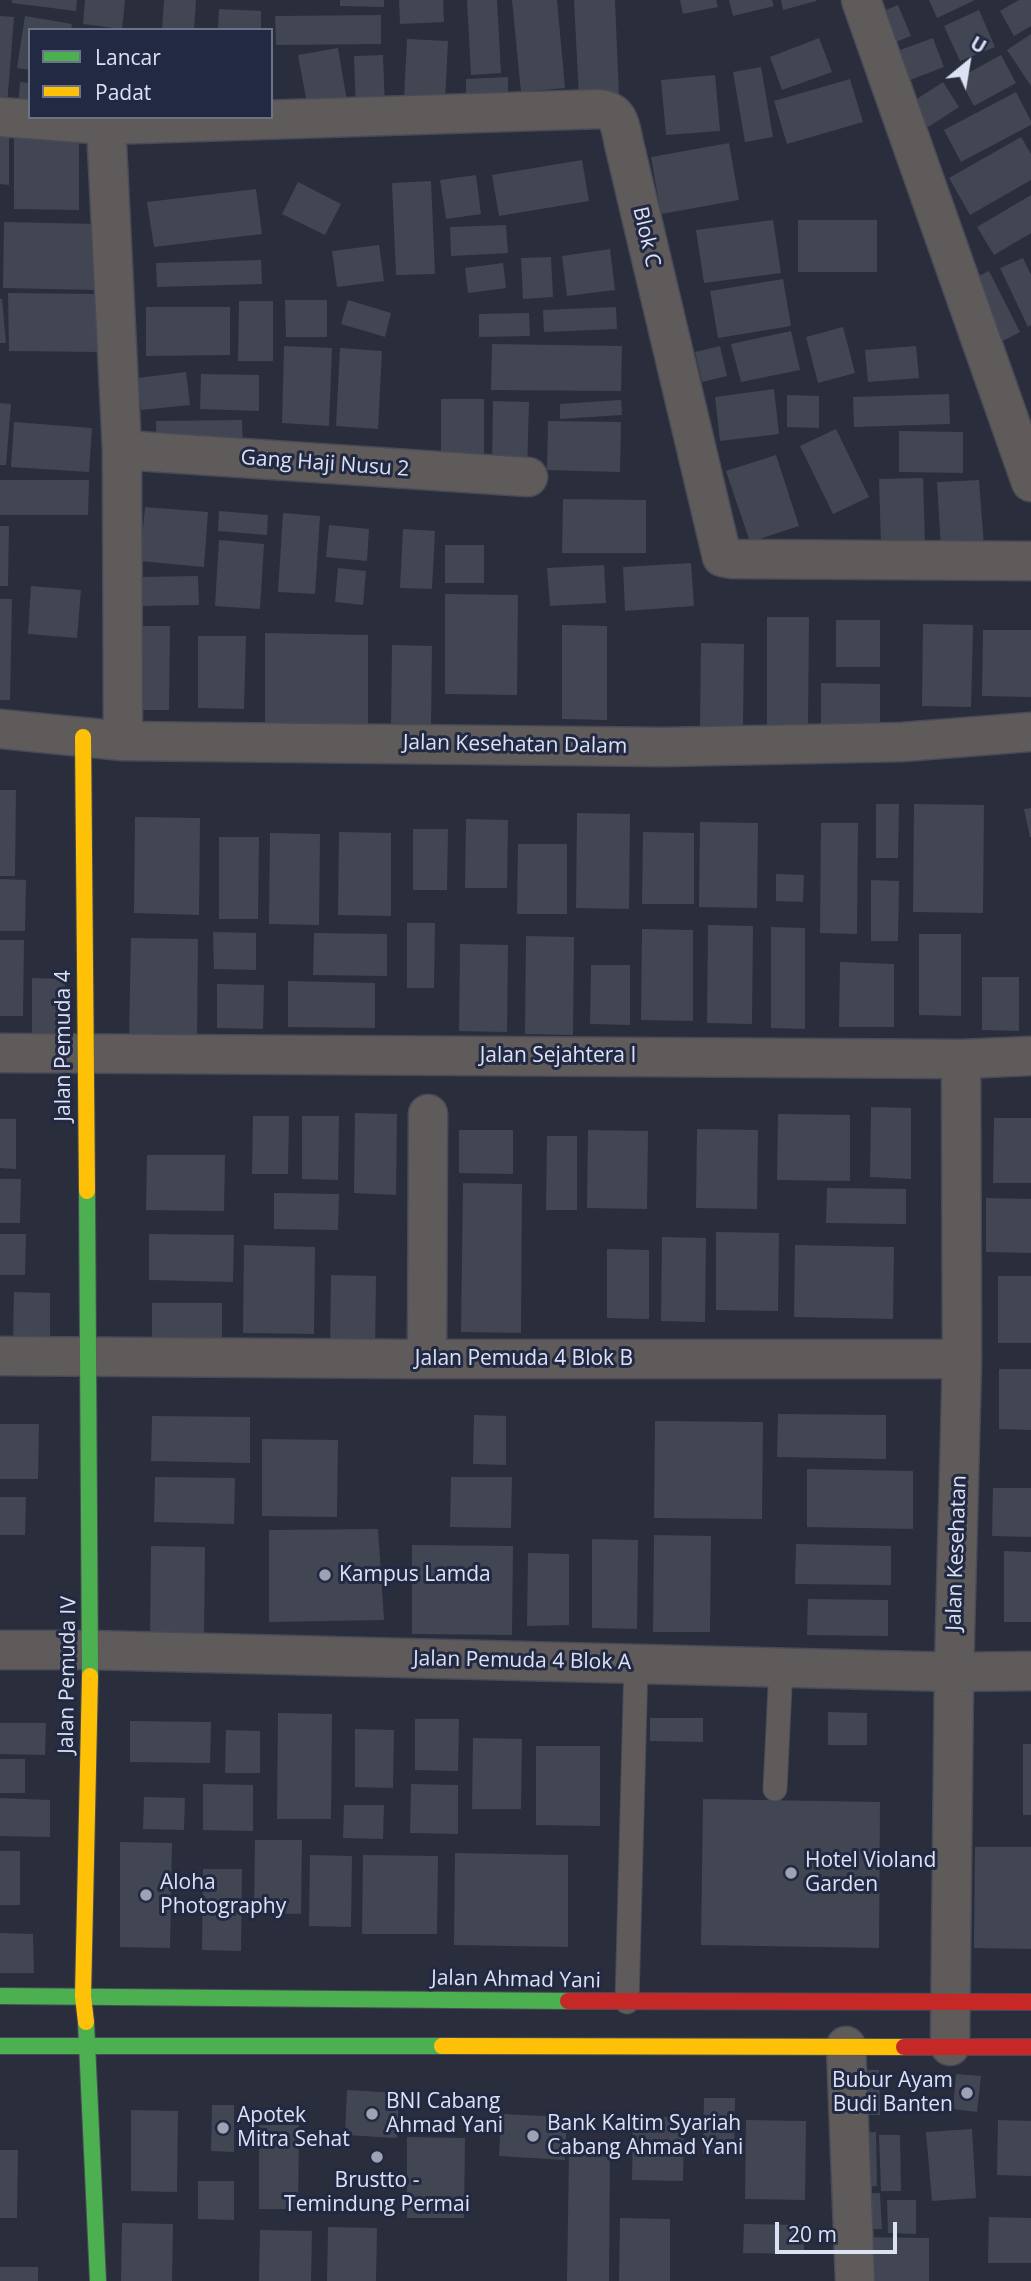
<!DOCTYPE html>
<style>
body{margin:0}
#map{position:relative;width:1031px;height:2281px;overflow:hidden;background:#2a2d3b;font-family:"Open Sans",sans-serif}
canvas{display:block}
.legend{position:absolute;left:28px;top:28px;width:245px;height:91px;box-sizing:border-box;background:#222943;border:2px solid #6c7389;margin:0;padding:9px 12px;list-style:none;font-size:21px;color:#dce1f3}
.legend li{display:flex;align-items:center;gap:14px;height:35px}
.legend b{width:35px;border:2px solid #6c7389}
.north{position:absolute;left:933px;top:28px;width:70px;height:70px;-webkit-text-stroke:5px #222943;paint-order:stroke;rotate:30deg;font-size:19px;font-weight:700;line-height:28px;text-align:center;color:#dce1f3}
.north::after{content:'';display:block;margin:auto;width:24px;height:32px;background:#dce1f3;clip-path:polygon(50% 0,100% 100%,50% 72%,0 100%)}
.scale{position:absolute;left:775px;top:2222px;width:122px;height:32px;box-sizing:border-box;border:4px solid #dce1f3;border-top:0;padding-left:9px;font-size:21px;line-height:24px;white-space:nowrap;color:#dce1f3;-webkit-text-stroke:5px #222943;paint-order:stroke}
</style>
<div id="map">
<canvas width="1031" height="2281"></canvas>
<ul class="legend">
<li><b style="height:9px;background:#4caf50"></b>Lancar</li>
<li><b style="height:9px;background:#ffc107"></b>Padat</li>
</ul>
<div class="north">U</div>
<div class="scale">20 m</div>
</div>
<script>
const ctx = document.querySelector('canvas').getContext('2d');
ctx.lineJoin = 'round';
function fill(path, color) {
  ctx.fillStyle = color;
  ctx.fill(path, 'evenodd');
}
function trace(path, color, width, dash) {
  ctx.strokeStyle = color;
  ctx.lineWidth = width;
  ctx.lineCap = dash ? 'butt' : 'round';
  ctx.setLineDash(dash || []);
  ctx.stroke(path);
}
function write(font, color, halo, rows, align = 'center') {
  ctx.font = font + ' "Open Sans",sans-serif';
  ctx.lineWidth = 6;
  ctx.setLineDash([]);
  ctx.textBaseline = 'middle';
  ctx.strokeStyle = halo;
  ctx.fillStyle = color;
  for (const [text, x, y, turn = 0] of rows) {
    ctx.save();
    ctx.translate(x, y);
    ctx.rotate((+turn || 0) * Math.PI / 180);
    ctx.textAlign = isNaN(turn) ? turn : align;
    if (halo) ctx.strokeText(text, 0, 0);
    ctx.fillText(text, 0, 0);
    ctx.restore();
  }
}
fill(new Path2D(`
 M12 0H77L76 11 12 3Z
 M85 0H125L122 29 83 24Z
 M164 0H196L194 30H162Z
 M340 0H384V7L340 6Z
 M399 0H443L444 22 400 24Z
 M467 0H497L501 73 471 75Z
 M512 0H557L565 88 521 92Z
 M574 0H615L619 96 579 98Z
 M680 0H716L718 7 683 14Z
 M729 0H772L774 6 733 16Z
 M781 0H816V1L783 10Z
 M929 0H975L937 18Z
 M1019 0H1031V26L1014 36 1000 11Z
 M898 5 911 36 883 47 871 16Z
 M219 9 261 11V30H218Z
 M979 10 995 47 960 61 944 26Z
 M381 15V44L276 45 275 16Z
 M0 16 14 17 7 105H0Z
 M25 16 72 24 71 30H30V70L17 68Z
 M1031 34V86L1007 50Z
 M819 38 832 72 782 90 770 57Z
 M933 38 944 67 900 84 889 54Z
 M407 39 448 41 445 101 404 99Z
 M338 48 348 107 309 114 298 55Z
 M383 55 385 109 356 111 354 56Z
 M1001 55 1016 83 974 106 959 78Z
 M761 67 773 137 745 142 733 72Z
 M715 75 720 131 666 135 661 80Z
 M508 77V97L466 100V79Z
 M850 79 863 122 787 144 774 101Z
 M20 82 30 83V108L18 107Z
 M943 82 959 107 922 131 906 106Z
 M1016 92 1031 121V125L961 162 944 130Z
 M0 133H9V185L0 184Z
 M14 136H79V210L14 209Z
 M1021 137 1031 154V180L970 215 949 178Z
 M729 143 739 200 661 214 651 157Z
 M582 160 589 201 499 216 492 175Z
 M476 175 481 214 446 219 440 180Z
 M431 181 435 274 396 275 392 183Z
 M298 182 341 204 325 235 282 214Z
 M256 189 262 234 154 247 147 202Z
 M1031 195V233L994 255 977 227Z
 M773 220 781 273 704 283 696 230Z
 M798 220H877V272H798Z
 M4 222 98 224 97 290 3 288Z
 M506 225 508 253 451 256 450 227Z
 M379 245 384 281 337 287 332 251Z
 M610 249 615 290 567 296 562 256Z
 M551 257 553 297 523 299 521 258Z
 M1023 258 1031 275V325L1028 327 1000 268Z
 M261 260 262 284 157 287 156 263Z
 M503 263 506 288 468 293 465 268Z
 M989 271 1020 332 997 344 966 282Z
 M783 279 791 326 718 338 710 291Z
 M8 293 100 294 101 352 9 351Z
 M0 299H2L6 343H0Z
 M285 300H327V337H286Z
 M348 300 391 313 385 337 341 324Z
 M239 301H273V361H238Z
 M146 307H230V355L146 356Z
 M616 307 617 329 544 332 543 310Z
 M529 313 530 336 479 337V314Z
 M843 327 855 373 818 383 806 337Z
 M791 331 800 370 741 382 731 344Z
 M492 344 622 346 621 391 491 390Z
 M284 346 332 348 329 426 282 423Z
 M720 346 727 376 702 382 695 352Z
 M916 346 919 378 868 382 865 350Z
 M340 348 382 351 378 429 336 426Z
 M186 372 190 405 141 410 137 378Z
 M201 374 259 375V411L200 409Z
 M774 389 779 434 720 441 715 397Z
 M949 394 950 424 854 427 853 397Z
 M787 395 819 396V428L787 427Z
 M441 399H484V463H441Z
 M621 400 622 415 560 419V404Z
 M493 401 529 402 527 472 492 471Z
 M0 403 11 404 6 465H0Z
 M242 420 243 451 157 452 156 421Z
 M548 421 621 422 620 472 547 470Z
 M14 422 92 428 89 472 11 467Z
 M836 429 869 497 833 514 800 446Z
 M899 431 963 432V473L899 472Z
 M776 455 799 526 750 542 726 471Z
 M923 478 925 543 881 544 879 479Z
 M0 480H89L88 515H0Z
 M979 480 984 546 941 549 937 482Z
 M563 499 646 500V553H562Z
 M145 507 208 512 204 567 140 561Z
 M219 511 268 515 267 535 218 531Z
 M283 513 320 516 315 594 278 592Z
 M329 525 369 529 367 561 326 557Z
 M0 526H9L8 586H0Z
 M403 529 435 531 432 589 400 588Z
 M219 540 264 544 260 609 215 606Z
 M445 545H484V583H445Z
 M691 563 694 606 625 611 623 567Z
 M604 565 606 603 550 606 547 568Z
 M338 568 366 571 363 605 335 602Z
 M198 576 199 605 141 606V577Z
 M31 586 81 590 77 638 28 634Z
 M445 594 518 595 517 695 445 694Z
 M0 599H12L10 700H0Z
 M767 617H809L808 729 767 728Z
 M836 620H880V667H836Z
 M923 624 973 625 971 707 922 706Z
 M562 625 607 626V720L562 719Z
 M134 626H170L169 710H133Z
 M983 630H1031V697L982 696Z
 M265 633 368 635V724L265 723Z
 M198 636H246L244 709 198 708Z
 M701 643 744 644 743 727 700 726Z
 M392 645 432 646 431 729 391 728Z
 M821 683 880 684V729L821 728Z
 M0 790H16L15 876H0Z
 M876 804H899L898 858H876Z
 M914 804 984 805 983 913 913 912Z
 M1031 808V837H1030L1024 809Z
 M577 813 630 814 629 909 576 908Z
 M135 817 200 818 199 915 134 913Z
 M466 819 508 820 507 888H465Z
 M700 822 758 823 757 908 699 907Z
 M821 823H858L857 934 820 933Z
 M413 829H448L447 890H413Z
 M339 832 391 833V916L338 915Z
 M643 832 694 833V904H642Z
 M270 833 320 834 319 925 269 924Z
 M219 837H259L258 919H219Z
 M518 844H567V914H517Z
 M776 874 804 875 803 902 776 901Z
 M0 879 26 880 25 931H0Z
 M871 880 899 881 898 941H871Z
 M407 923H435L434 988H407Z
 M708 925 753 926 752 1024 707 1023Z
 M771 927 805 928V1029L771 1028Z
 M642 929 693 930V1021L641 1020Z
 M213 932 256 933V970L214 969Z
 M314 933 387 934V976L313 975Z
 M919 934H961V1016L919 1015Z
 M526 936 574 937 573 1035 525 1034Z
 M131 938 198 939 197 1039 129 1038Z
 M0 940H24L23 1016H0Z
 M460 944 508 945 507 1032 459 1031Z
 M840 962 894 964V1027H839Z
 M591 965H630V1025L590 1024Z
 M982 977H1019V1031L982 1030Z
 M32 978 65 979V1041H32Z
 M288 981 375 983V1028L288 1027Z
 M217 984 264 985 263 1029 217 1028Z
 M871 1107 911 1108V1179L870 1177Z
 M355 1113 397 1114 396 1195 354 1193Z
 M778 1114 850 1115V1181L777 1180Z
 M253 1116H289L288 1174H252Z
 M302 1116H339L338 1180 302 1179Z
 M994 1118H1031V1183H993Z
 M0 1119H16V1169L0 1168Z
 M697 1129 758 1130 757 1209 696 1208Z
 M459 1130H513V1174L459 1173Z
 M588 1130 648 1131 647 1209 587 1208Z
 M547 1136H577V1210H546Z
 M147 1155H225L224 1211 146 1210Z
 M0 1179H21L20 1223H0Z
 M463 1183 522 1184 521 1333 461 1332Z
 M827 1188 906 1189V1224L826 1223Z
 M274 1193 339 1194 338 1230 274 1229Z
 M986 1198 1031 1199V1253L986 1252Z
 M716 1232 779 1233 778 1311 716 1310Z
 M0 1234H26L25 1275H0Z
 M149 1234 234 1235 233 1282 149 1280Z
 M662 1237 706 1238 705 1322 661 1321Z
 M244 1245 315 1247 314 1334 243 1333Z
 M795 1245 894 1247 893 1319 794 1317Z
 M607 1249 649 1250V1319L607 1318Z
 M331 1275 376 1276 375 1351H330Z
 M998 1276H1031V1343H998Z
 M14 1292 50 1293V1342L13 1341Z
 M152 1303H222V1354H152Z
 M999 1369H1031V1430L999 1429Z
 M778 1414 886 1415V1459L777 1457Z
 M474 1415 506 1416V1465L473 1464Z
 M152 1416 250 1417V1463L151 1461Z
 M655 1421 763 1422 762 1519 654 1518Z
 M0 1424H39L38 1479H0Z
 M262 1439 338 1440 337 1517 262 1516Z
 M807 1469 913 1471V1529L807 1527Z
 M155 1477 235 1478 234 1524 154 1522Z
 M451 1477H512L511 1528 450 1527Z
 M993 1488H1031V1537L992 1536Z
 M0 1497H26L25 1535H0Z
 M378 1529 384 1620 269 1622V1530Z
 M654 1535 711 1536 710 1632H653Z
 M592 1539 638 1540 637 1629 592 1628Z
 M796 1544 891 1546V1585L795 1584Z
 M412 1545 513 1546 512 1635 412 1634Z
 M151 1546 205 1547 204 1639 150 1638Z
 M1004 1551 1031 1552V1622H1004Z
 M528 1553 569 1554V1625L527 1626Z
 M808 1599 888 1600V1636L807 1635Z
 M828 1712 867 1713V1745H828Z
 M278 1713 332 1714 331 1819H277Z
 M650 1718H703V1742L650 1741Z
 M415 1719H459L458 1771 415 1770Z
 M130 1721 211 1722 210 1763 130 1762Z
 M0 1723H46L45 1755 0 1754Z
 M355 1729 394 1730 393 1788 355 1787Z
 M226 1730 260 1731V1773H225Z
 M473 1738 522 1739 521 1809H472Z
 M1023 1744H1031V1815H1023Z
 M536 1746H600V1826L536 1825Z
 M0 1759H25V1793H0Z
 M203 1784 253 1785V1831L203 1830Z
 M411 1784 458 1785V1834L410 1833Z
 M144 1797 185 1798 184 1830 143 1829Z
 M0 1798 50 1800V1837L0 1836Z
 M703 1799 880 1802 879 1948 701 1945Z
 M344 1805H384L383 1839 343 1838Z
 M255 1840H302L301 1914 254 1913Z
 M120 1842 172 1843 170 1948 120 1947Z
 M975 1847H1031V1949L974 1948Z
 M0 1851H20V1905H0Z
 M455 1853 568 1855V1947L454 1945Z
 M310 1855 352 1856 351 1927 309 1926Z
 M363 1855 438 1856 437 1934H362Z
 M203 1869H242L241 1951 202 1950Z
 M0 1933 33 1934 34 1973H0Z
 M854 2070H879L880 2115H856Z
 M956 2074 981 2076 977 2112 953 2109Z
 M347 2090 399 2093 397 2138 345 2135Z
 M704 2098H735L734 2155 703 2154Z
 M212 2105H234V2152L211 2151Z
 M131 2110 178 2111 177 2192 131 2191Z
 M501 2114 567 2117 565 2160 499 2156Z
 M633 2117H684L683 2181 632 2180Z
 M746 2120 806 2121 805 2200 745 2199Z
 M998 2120 1031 2121V2176L997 2175Z
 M259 2125H299L298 2209H259Z
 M972 2129 976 2198 932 2201 926 2132Z
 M876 2132 877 2186 857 2187 855 2133Z
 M879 2135H900L901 2191H881Z
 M407 2137 465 2138 464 2218H407Z
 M0 2150H18L17 2218H0Z
 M569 2153 610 2154 609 2281H567Z
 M198 2181H234V2220L198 2219Z
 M880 2193 882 2229H858L856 2194Z
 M887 2200H916V2234L888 2233Z
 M989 2217 1031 2218V2263H988Z
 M620 2218 670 2219V2281H619Z
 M122 2223 173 2224 172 2281H121Z
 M744 2224 804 2225V2254L743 2253Z
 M328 2227 377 2228 376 2281H327Z
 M260 2230 312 2231 311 2281H259Z
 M859 2237 929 2238V2281H859Z
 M0 2267H38V2281H0Z`), '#424652');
const lane = new Path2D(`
 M775 1789 781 1667
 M627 2002 636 1663`);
const street = new Path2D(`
 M861 0 1031 482
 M0 117 106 125 600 109C622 112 620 129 625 148L722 557 733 559 1031 561
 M106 125 122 450 123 741
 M122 450 528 477
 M0 729 123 741 664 747 902 742 1031 732
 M0 1053 961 1059 1031 1056
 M0 1356 412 1359H962
 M427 1359 428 1114
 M0 1650H91L954 1672 1031 1671
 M846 2046 855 2281
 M950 2046 954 1672 962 1359 961 1059`);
const fast = new Path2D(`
 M87 1191 90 1676
 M0 1996 568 2001
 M86 2022 98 2281
 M0 2046H442`);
const slow = new Path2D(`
 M83 737 87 1191
 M86 2022 83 1996 90 1676
 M442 2046 904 2047`);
const jam = new Path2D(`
 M568 2001 1031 2002
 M904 2047H1031`);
trace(lane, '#484b57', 25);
trace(street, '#484b57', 41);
trace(fast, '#484b57', 18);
trace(slow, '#484b57', 18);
trace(jam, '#484b57', 18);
trace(lane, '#5f5b5a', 23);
trace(street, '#5f5b5a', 38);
trace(fast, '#4caf50', 16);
trace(slow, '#ffc107', 16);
trace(jam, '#c62828', 16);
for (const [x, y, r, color] of [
 [325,1575,7,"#9ea2b3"],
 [791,1873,7,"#9ea2b3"],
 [146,1895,7,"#9ea2b3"],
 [967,2093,7,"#9ea2b3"],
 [372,2114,7,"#9ea2b3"],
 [223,2128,7,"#9ea2b3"],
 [533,2136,7,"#9ea2b3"],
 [377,2157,7,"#9ea2b3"]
]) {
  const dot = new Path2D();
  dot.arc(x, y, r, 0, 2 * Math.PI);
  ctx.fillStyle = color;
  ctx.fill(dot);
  trace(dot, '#222943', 2.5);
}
write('21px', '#dce1f3', '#222943', [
 ["Blok C",646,237,77],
 ["Gang Haji Nusu 2",325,464,4],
 ["Jalan Kesehatan Dalam",515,745,1],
 ["Jalan Pemuda 4",64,1046,-90],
 ["Jalan Sejahtera I",558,1056],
 ["Jalan Pemuda 4 Blok B",524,1359],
 ["Jalan Kesehatan",957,1553,-88],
 ["Jalan Pemuda 4 Blok A",522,1661,1],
 ["Jalan Pemuda IV",68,1675,-89],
 ["Jalan Ahmad Yani",516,1980,1]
]);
write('21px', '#dce1f3', '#222943', [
 ["Kampus Lamda",339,1575],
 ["Hotel Violand",805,1861],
 ["Garden",805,1885],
 ["Aloha",160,1883],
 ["Photography",160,1907],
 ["Bubur Ayam",953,2081,"right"],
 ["Budi Banten",953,2105,"right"],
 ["BNI Cabang",386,2102],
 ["Ahmad Yani",386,2126],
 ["Apotek",237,2116],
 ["Mitra Sehat",237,2140],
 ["Bank Kaltim Syariah",547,2124],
 ["Cabang Ahmad Yani",547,2148],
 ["Brustto -",377,2181,"center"],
 ["Temindung Permai",377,2205,"center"]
], 'left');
</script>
